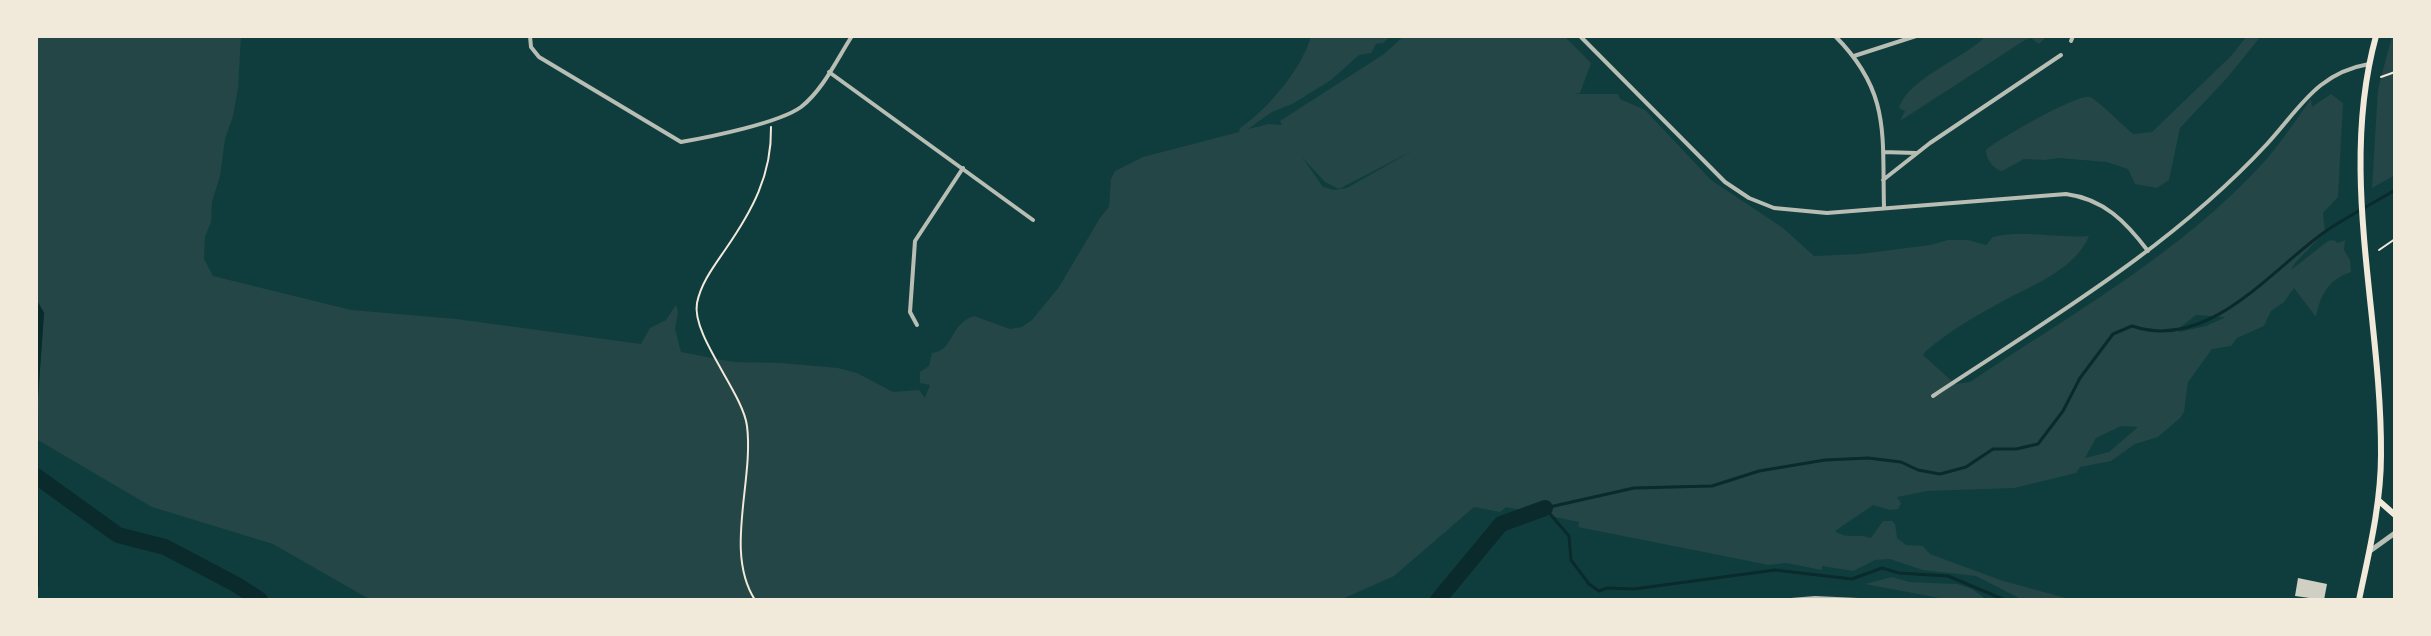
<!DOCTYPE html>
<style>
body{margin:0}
#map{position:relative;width:2431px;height:636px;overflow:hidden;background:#0f3d3e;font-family:"Noto Sans",sans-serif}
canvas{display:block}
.frame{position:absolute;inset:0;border:38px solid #f1e9da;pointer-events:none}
</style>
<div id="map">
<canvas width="2431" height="636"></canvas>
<div class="frame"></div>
</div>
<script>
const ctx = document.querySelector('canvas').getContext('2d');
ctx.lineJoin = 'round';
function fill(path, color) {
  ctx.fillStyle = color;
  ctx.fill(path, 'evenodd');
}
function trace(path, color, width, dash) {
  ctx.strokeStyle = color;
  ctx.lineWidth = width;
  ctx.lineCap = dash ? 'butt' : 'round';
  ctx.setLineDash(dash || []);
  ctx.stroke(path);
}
fill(new Path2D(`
 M36 36H241L238 89 233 116 225 139 220 176 212 202 211 222 205 237 204 259 213 276 351 310 456 319 641 344 650 328 666 320 676 305 678 312 675 329 681 352 733 362 781 363 838 368 857 373 893 392 919 390 925 398 930 385 920 383V372L929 366 932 353C954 351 949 324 974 316L1010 329 1022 327 1032 320 1059 287 1100 218 1109 207 1111 179 1115 171 1143 157 1239 132 1240 128C1268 109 1302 69 1311 36H1391L1383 43 1376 44 1371 53 1359 55 1331 80 1294 103 1272 112 1248 129 1269 124 1282 125 1280 121 1384 54 1404 36H1564L1591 63 1580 93 1574 94H1618L1620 99 1645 110 1711 180 1783 228 1814 256 1860 254 1930 245 1948 240H1968L1986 245 1993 237C2026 229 2058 239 2089 236 2075 269 2035 284 2005 300 1977 315 1949 331 1925 352L1923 355 1955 384 1970 382C2070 315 2181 253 2263 163 2281 143 2295 121 2311 99L2312 107 2331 94 2343 103 2338 197 2323 213 2325 232 2295 263 2291 270 2328 241 2334 240 2338 243 2345 240 2344 250 2350 260 2351 272C2329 279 2320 295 2316 317L2294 288 2284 302 2271 311 2264 326 2237 338 2231 346 2212 349 2188 382 2184 412 2180 418 2158 437 2135 444 2111 461 2080 467 2076 473 2014 488 1927 491 1897 497 1901 503 1898 509 1890 510 1873 505 1835 531C1847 540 1858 533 1871 538L1883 521H1892L1895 524 1897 538 1906 545 1923 546 1930 554 2000 580 2073 600H2023L1976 576 1923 570 1890 559 1875 560 1853 571 1822 566V570L1786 563 1769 565 1578 527 1579 522 1506 507 1500 512 1474 507 1394 576 1340 600H371L273 544 152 507 38 440V397L44 313 36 298ZM1414 150 1347 188 1334 190 1323 187 1302 157 1325 182 1339 189ZM2196 315 2224 317V318L2206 326 2179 332 2178 329ZM2121 426 2138 427 2109 452 2085 458 2096 438Z
 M1986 36 2045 38 2039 44 2031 38 2025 40 1900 121 1905 111 1899 108C1907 79 1965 58 1986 36Z
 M2247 36H2261L2227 78 2180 128 2169 180 2157 188 2135 184 2128 169 2107 162 2059 158 2044 160 2024 159 2002 171C1993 169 1986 159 1986 150 1997 140 2078 93 2090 97 2095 98 2126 128 2133 134L2152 132 2231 56Z
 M2392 36H2395V175L2372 188 2378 89Z
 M1892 577 1909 582 1957 584 1972 589 1987 600H1950L1865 584Z`), '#244646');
fill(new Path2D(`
 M36 299 44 313 38 397 39 586 36 588Z`), '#0a2a2b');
trace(new Path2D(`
 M2005 600 1948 576 1899 573 1882 568 1852 579 1775 570 1634 589 1607 588 1599 591 1589 584 1571 560 1569 536 1545 508 1634 488 1712 486 1759 471 1825 460 1868 458 1901 462 1918 470 1940 474 1966 467 1993 449H2016L2038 444 2063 411 2080 378 2113 334 2132 326C2209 352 2270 270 2326 231 2348 216 2372 204 2395 190`), '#0a2a2b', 3);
trace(new Path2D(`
 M36 476 118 535 165 547 237 585 260 600
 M1438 600 1501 524 1545 508`), '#0a2a2b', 16);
fill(new Path2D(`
 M2298 578 2327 584 2324 600 2295 596Z`), '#cfcfc3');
trace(new Path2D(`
 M2381 77 2395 72
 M2379 250 2395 239
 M755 600C724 552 754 481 747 426 743 393 691 335 697 303 701 283 714 266 725 250 752 211 772 175 771 127`), '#f1e9da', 2);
trace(new Path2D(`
 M530 36 531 47 539 57 681 142C710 137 779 123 801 107 823 90 837 59 852 36
 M1580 36 1725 182 1749 198 1774 208 1827 213 2066 194C2104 199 2126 222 2148 251
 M1835 36C1891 92 1882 135 1884 207
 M2071 41 2073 36
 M1854 56 1916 36
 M829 72 1033 220
 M1883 152 1916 153
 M1883 180 1930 143 2061 55
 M917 325 910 312 915 241 963 168
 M1933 396C2049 319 2172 247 2267 144 2300 108 2317 73 2369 64
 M1791 600 1815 598 1858 600`), '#b8beb3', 4);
trace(new Path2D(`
 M2370 551 2395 533`), '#b8beb3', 5);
trace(new Path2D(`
 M2378 500 2395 515
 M2359 600C2369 552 2381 504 2381 455 2382 316 2338 174 2376 36`), '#f1e9da', 6);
</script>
